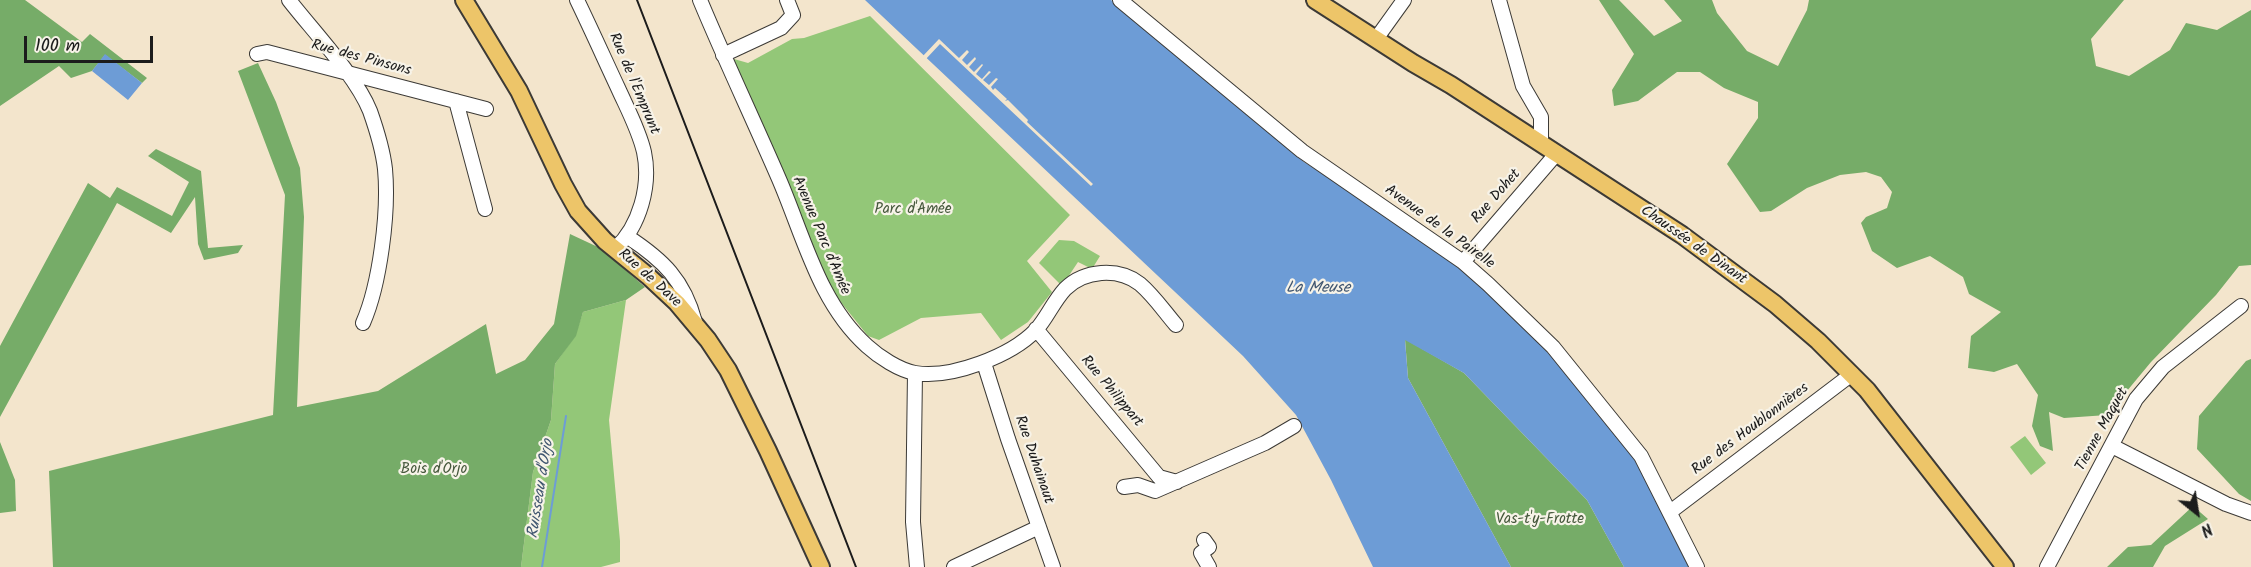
<!DOCTYPE html>
<meta charset="utf-8">
<style>
body{margin:0}
#map{position:relative;width:2251px;height:567px;overflow:hidden;background:#f3e5cc;font-family:Kalam,sans-serif}
canvas{display:block}
.north{position:absolute;left:2167px;top:483px;width:60px;height:60px;-webkit-text-stroke:4px #f7f3e8;paint-order:stroke;rotate:150deg;font-size:16px;font-weight:700;line-height:24px;text-align:center;color:#1c1c1c}
.north::after{content:'';display:block;margin:auto;width:21px;height:27px;background:#1c1c1c;clip-path:polygon(50% 0,100% 100%,50% 72%,0 100%)}
.scale{position:absolute;left:24px;top:36px;width:129px;height:27px;box-sizing:border-box;border:3px solid #1c1c1c;border-top:0;padding-left:8px;font-size:18px;line-height:21px;white-space:nowrap;color:#1c1c1c;-webkit-text-stroke:4px #f7f3e8;paint-order:stroke}
</style>
<div id="map">
<canvas width="2251" height="567"></canvas>
<div class="north">N</div>
<div class="scale">100 m</div>
</div>
<script>
const ctx = document.querySelector('canvas').getContext('2d');
ctx.lineJoin = 'round';
function fill(path, color) {
  ctx.fillStyle = color;
  ctx.fill(path, 'evenodd');
}
function trace(path, color, width, dash) {
  ctx.strokeStyle = color;
  ctx.lineWidth = width;
  ctx.lineCap = dash ? 'butt' : 'round';
  ctx.setLineDash(dash || []);
  ctx.stroke(path);
}
function write(font, color, halo, rows, align = 'center') {
  ctx.font = font + ' Kalam,sans-serif';
  ctx.lineWidth = 4.5;
  ctx.setLineDash([]);
  ctx.textBaseline = 'middle';
  ctx.strokeStyle = halo;
  ctx.fillStyle = color;
  for (const [text, x, y, turn = 0] of rows) {
    ctx.save();
    ctx.translate(x, y);
    ctx.rotate((+turn || 0) * Math.PI / 180);
    ctx.textAlign = isNaN(turn) ? turn : align;
    if (halo) ctx.strokeText(text, 0, 0);
    ctx.fillText(text, 0, 0);
    ctx.restore();
  }
}
fill(new Path2D(`
 M870 16 1070 215 1027 261 1052 292 1028 322 1001 340 981 313 921 318 879 340 868 336 827 285 733 62 734 59 748 63 792 39 804 38Z
 M1059 240 1074 241 1100 256 1092 269 1078 262 1062 286 1039 263Z
 M626 300 609 420 620 541V562L601 567H521L533 472 551 420 555 364 575 336 583 312Z
 M2025 436 2046 463 2031 475 2010 447Z`), '#93c778');
fill(new Path2D(`
 M0 0H25L82 42 90 34 147 78 142 83 105 55 92 71 71 78 59 66 0 106Z
 M1599 0H1619L1654 36 1682 21 1664 0H1712L1717 13 1747 51 1778 66 1807 10 1809 0H2124L2091 39 2096 66 2129 76 2170 50 2186 23 2217 30 2251 10V265L2239 266 2216 295 2151 362 2107 415 2064 418 2049 412 2053 451 2040 446 2032 426 2038 395 2017 364 1994 372 1968 368 1971 336 2001 312 1969 294 1963 277 1930 256 1897 268 1872 251 1861 223 1866 217 1887 208 1892 192 1881 177 1866 172 1840 175 1807 188 1771 211 1760 212 1727 164 1758 118V102L1724 88 1700 72H1677L1638 101 1614 106 1612 90 1634 54Z
 M258 63 276 102 300 168 304 217 297 407 378 391 486 324 496 374 525 360 554 324 570 234 600 248 645 287 626 300 583 312 576 336 555 364 551 420 533 472 521 567H53L49 471 273 415 285 195 238 71Z
 M156 149 201 171 208 248 243 245 238 253 204 260 198 244 195 197 171 233 117 203 0 417V346L88 183 110 198 117 187 172 216 189 182 148 156Z
 M1405 339 1464 373 1587 500 1624 567H1511L1408 378Z
 M2251 359V501L2239 494 2197 449 2199 416 2246 361Z
 M0 442 15 480 16 511 0 513Z
 M2193 506 2208 519 2165 546 2153 567H2107L2128 547 2151 545Z`), '#76ac68');
fill(new Path2D(`
 M865 0H1111L1304 162 1440 250 1485 287 1554 359 1637 458 1689 567H1624L1587 500 1464 373 1405 340 1408 378 1511 567H1373L1331 480 1296 415 1243 356Z
 M105 54 142 83 128 100 92 71Z`), '#6d9cd6');
fill(new Path2D(`
 M939 39 959 58 967 50 969 52 962 60 967 65 975 57 976 59 969 67 974 72 982 64 983 65 976 74 982 79 989 71 991 72 983 80 989 85 996 78 998 79 991 87 993 90 995 88 1007 99 1005 101 1008 100 1028 120 1027 122 1093 184 1091 186 940 44 925 60 922 57Z`), '#f3e5cc');
trace(new Path2D(`
 M542 567 566 416`), '#6d9cd6', 2);
const minor = new Path2D(`
 M289 0C313 31 356 76 370 111 376 128 383 151 385 169 389 212 380 284 363 323
 M577 0C591 29 604 58 618 88 627 108 639 130 644 152 651 185 640 226 615 249
 M700 0C725 60 753 119 779 179 804 237 819 303 867 346 879 357 899 370 915 373 951 379 1011 356 1036 330 1047 318 1053 302 1065 289 1084 270 1118 267 1140 284 1154 296 1164 311 1176 325
 M1120 0 1302 151 1463 262 1488 284 1553 347 1641 456 1697 567
 M1499 0 1523 86 1541 117V143
 M1376 39 1404 0
 M257 54 267 52 486 109
 M723 55 781 28 793 15 787 0
 M456 101 485 209
 M628 237C663 260 684 280 695 322
 M1463 262 1557 153
 M1036 329 1159 477 1177 482
 M984 363 1008 439 1053 567
 M915 373 913 522 917 567
 M2112 446 2226 504 2251 513
 M1124 487 1138 485 1155 491 1265 443 1294 426
 M1670 512 1852 374
 M1204 540 1209 547 1201 553 1209 567
 M954 567 1039 527
 M2047 567 2136 399 2163 367 2241 306`);
const major = new Path2D(`
 M464 0 519 91 563 184 578 211 605 241 648 276 677 303 708 340 728 370 768 451 821 567
 M1315 0 1413 63 1451 85 1682 235 1775 304 1818 341 1867 390 2005 567`);
trace(minor, '#3c3a36', 16);
trace(major, '#3c3a36', 20);
trace(minor, '#fff', 14);
trace(major, '#edc569', 16);
trace(new Path2D(`
 M637 0 856 567`), '#1c1c1c', 2);
write('15px', '#1c1c1c', '#f7f3e8', [
 ["Rue des Pinsons",361,59,15],
 ["Rue de l'Emprunt",633,84,67],
 ["Rue Dohet",1497,197,-49],
 ["Avenue de la Pairelle",1439,228,36],
 ["Avenue Parc d'Amée",820,236,67],
 ["Chaussée de Dinant",1693,246,35],
 ["Rue de Dave",649,279,42],
 ["Rue Philippart",1111,392,50],
 ["Rue des Houblonnières",1751,430,-37],
 ["Tienne Maquet",2103,430,-61],
 ["Rue Duhainaut",1033,460,71]
]);
write('15px', '#46583c', '#f7f3e8', [
 ["Parc d'Amée",913,210],
 ["Bois d'Orjo",434,470],
 ["Vas-t'y-Frotte",1540,520]
]);
write('italic 16px', '#405670', '#f7f3e8', [
 ["La Meuse",1318,289],
 ["Ruisseau d'Orjo",542,489,-81]
]);
</script>
